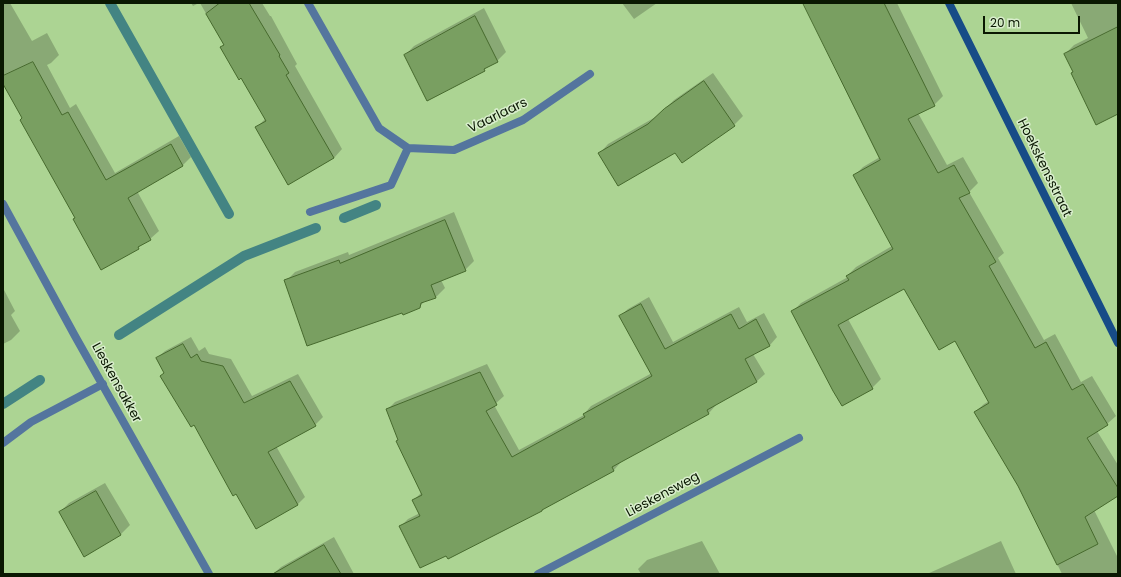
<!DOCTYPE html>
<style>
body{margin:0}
#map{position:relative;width:1121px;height:577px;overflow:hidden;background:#acd493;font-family:Poppins,sans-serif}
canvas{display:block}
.frame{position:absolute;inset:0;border:4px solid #0a1802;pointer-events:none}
.scale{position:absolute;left:983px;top:16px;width:97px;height:18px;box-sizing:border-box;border:2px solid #0a1802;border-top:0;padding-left:5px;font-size:12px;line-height:14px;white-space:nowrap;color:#0a1802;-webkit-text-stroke:3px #d9eecd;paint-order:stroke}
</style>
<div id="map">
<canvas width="1121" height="577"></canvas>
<div class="frame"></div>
<div class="scale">20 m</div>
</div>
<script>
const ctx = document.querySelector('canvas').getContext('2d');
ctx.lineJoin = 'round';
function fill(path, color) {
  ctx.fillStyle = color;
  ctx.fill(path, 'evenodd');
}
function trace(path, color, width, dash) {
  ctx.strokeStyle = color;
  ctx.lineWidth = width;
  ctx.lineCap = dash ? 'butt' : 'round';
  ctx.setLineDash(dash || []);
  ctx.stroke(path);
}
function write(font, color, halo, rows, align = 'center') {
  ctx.font = font + ' Poppins,sans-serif';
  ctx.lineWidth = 3;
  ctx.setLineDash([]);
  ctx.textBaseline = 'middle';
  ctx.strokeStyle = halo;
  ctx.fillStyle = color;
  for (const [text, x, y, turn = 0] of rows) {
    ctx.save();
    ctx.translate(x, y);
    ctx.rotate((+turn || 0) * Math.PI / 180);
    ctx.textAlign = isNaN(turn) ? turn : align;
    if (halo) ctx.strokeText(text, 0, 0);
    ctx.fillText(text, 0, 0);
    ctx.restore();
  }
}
fill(new Path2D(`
 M3 3H10L32 41 47 33 59 55 51 63 47 65 70 108 76 104 115 173 179 136 191 157 183 165 137 191 159 231 150 239 143 243 138 248 76 217 23 118 3 82Z
 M191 3H199L193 6Z
 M200 3H262L270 16H271L297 64 295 66 342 149 334 158 288 184 256 128 265 119 224 45Z
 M622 3H657L634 19Z
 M805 3H897L943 96 934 105 918 113 947 165 963 157 978 183 969 192 1004 253 998 258 1044 340 1055 334 1081 382 1092 376 1116 416 1107 424 1097 431 1118 465V495L1094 510 1118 558V574H1062L1019 486 975 412 984 404 989 401 956 340 904 288 848 319 881 379 872 388 792 312 801 303 848 277 847 276 856 267 892 246 854 176 863 167 880 157Z
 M1071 3H1118V113L1074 72 1065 54 1074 45 1088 38Z
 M484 8 506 52 497 61 489 65 484 70 405 55 414 46Z
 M713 73 743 116 734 125 675 152 600 153 608 144 659 115 674 100Z
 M454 212 474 261 465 270 441 280 445 288 436 297 426 300 419 307 286 281 295 272 348 252 349 255Z
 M3 288 15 311 11 315 20 331 11 340 3 344Z
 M649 297 673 342 739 307 747 322 764 313 777 337 770 345 753 354 765 374 757 381 716 404V405L709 413 621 461V462L614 470 545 507 542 510 447 554 400 527 408 519 420 513 414 500 422 492 399 440 388 409 395 402 487 364 504 396 494 405 519 450 584 415V414L591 406 652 373 620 316 628 309Z
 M191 337 199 351 205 347 209 354 231 359 252 396 298 374 323 417 315 425 276 446 305 497 297 505 194 424 161 376 165 372 157 358 165 351Z
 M105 483 130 525 121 534 84 555 60 512 69 503Z
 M334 537 354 574H273L281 567Z
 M702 541 720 574H640H641L638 569 647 560Z
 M1001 541 1016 574H927Z`), '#0003');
trace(new Path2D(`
 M110 3 229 214
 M344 218 376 205
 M119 335 244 256 316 228
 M3 404 40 380`), '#438483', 10);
const building = new Path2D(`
 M220 3H249L280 55 279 56 289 73 286 75 334 158 288 185 255 127 266 121 241 78 239 80 220 47 224 45 206 14Z
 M803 3H884L935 106 908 119 938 173 954 165 970 193 959 198 996 262 989 266 1035 348 1046 342 1072 390 1083 384 1108 425 1087 438 1118 488V496L1085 517 1098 544 1057 565 1018 486 974 412 989 403 955 341 939 350 904 289 838 325 873 389 842 406 833 391 791 311 849 280 846 276 893 249 853 175 880 160Z
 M475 16 498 62 484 69 485 71 427 101 404 55Z
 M1118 27V114L1096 125 1071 73 1073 72 1064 54Z
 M33 62 62 115 68 112 106 180 171 144 183 166 128 198 151 240 138 247 139 249 101 270 73 219 75 218 20 120 22 118 3 84V76Z
 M704 81 735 126 682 163 675 153 618 186 598 153 648 124 664 109Z
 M445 220 466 271 431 285 436 298 421 303 420 308 403 315 402 313 307 346 284 280 339 260 340 263Z
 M641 304 665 349 731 314 739 329 756 319 770 346 745 359 757 382 707 410 709 414 612 467 614 471 542 510V511L448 559 446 556 420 568 399 526 420 516 412 500 422 495 396 441 398 440 386 409 480 372 497 405 486 411 512 457 585 417 583 414 652 376 619 316Z
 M183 344 191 358 197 354 201 361 223 366 244 403 290 381 316 426 268 452 298 505 256 529 236 494 233 496 194 425 191 427 160 376 164 373 156 358Z
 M96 491 121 535 84 557 59 512Z
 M324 545 341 574H273Z`);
fill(building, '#799f61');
trace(building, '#46692d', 1);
trace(new Path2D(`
 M308 3 379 128 408 148 454 150 523 120 590 74
 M3 204 75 336 209 574
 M310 212 391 185 408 148
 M3 443 31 422 103 384
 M538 574 799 438`), '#54759e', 8);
trace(new Path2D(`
 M949 3 1118 343`), '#174c87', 8);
write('13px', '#0a1802', '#d9eecd', [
 ["Vaarlaars",498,116,-26],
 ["Hoekskensstraat",1044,168,64],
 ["Lieskensakker",116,383,61],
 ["Lieskensweg",663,495,-28]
]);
</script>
